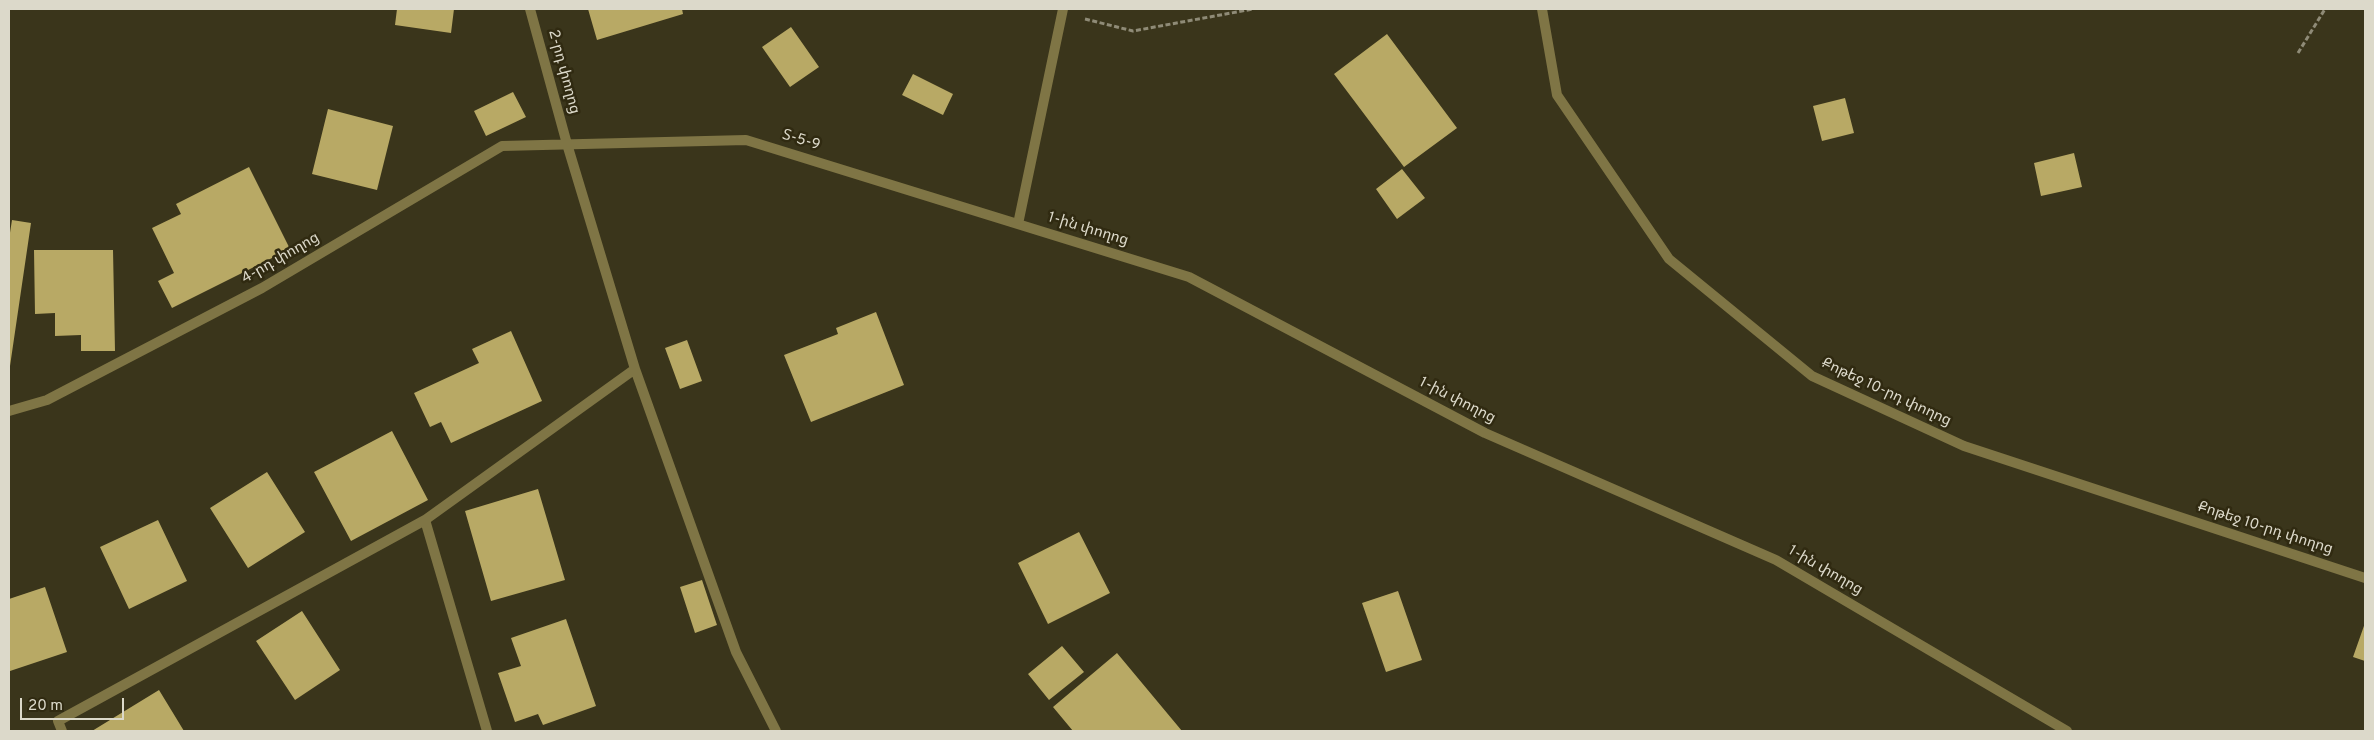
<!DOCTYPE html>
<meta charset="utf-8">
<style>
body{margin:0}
#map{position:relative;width:2374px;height:740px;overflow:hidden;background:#3a351b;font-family:Overpass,sans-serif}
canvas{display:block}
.frame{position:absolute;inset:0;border:10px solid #dcd9ca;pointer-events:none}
.scale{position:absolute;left:20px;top:698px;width:104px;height:22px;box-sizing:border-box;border:2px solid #dcd9ca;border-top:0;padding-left:6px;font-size:15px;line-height:18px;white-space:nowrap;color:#dcd9ca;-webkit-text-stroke:4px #302a11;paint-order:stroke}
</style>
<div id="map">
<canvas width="2374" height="740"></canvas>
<div class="frame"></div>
<div class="scale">20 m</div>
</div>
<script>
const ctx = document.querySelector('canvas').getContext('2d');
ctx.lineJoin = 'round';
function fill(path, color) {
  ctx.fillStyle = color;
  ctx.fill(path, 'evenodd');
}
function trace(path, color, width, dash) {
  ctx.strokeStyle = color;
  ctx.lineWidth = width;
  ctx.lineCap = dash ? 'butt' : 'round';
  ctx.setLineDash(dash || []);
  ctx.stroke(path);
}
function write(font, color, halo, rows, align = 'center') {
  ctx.font = font + ' Overpass,"Noto Sans Armenian",sans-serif';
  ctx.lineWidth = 5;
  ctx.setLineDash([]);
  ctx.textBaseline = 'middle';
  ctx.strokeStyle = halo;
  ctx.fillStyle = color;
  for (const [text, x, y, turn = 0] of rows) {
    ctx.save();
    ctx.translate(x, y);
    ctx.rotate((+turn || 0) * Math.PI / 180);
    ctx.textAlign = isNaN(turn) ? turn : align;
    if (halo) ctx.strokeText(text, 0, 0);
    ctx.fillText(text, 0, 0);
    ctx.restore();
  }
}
fill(new Path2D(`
 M397 9H454L451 33 395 25Z
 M588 9H682L683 14 597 40Z
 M791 27 819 67 790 87 762 47Z
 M1387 34 1457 128 1404 167 1334 74Z
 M913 74 953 94 943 115 902 95Z
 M513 92 526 117 486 136 474 111Z
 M1845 98 1854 133 1822 141 1813 106Z
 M328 109 393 126 377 190 312 174Z
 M2074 153 2082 187 2041 196 2034 163Z
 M249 167 290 249 172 308 158 281 174 273 152 228 181 214 176 204Z
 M1402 169 1425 198 1397 219 1376 189Z
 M12 220 31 223 10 366 9 239Z
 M34 250H113L115 351H81V335L55 336V313L35 314Z
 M876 312 904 385 811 422 784 355 838 334 836 328Z
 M511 331 542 401 451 443 441 422 430 427 414 393 479 363 472 349Z
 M687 340 702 381 680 389 665 348Z
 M392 431 428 500 351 541 314 472Z
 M267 472 305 532 248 568 210 508Z
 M538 489 565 580 491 601 465 511Z
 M158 520 187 581 129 609 100 547Z
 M1079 532 1110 593 1048 624 1018 563Z
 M702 580 717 625 695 633 680 587Z
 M45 587 67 652 10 671 9 599Z
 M1398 591 1422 660 1386 672 1362 603Z
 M302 611 340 670 295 700 256 641Z
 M566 619 596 706 543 725 538 714 515 722 498 673 521 666 511 638Z
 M2365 623V661L2353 657Z
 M1062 646 1084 672 1049 700 1028 674Z
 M1117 653 1182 731H1073L1053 707Z
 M159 690 184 731H92Z`), '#b8a965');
trace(new Path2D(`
 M1085 19 1133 31 1253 9
 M2298 53 2325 9`), '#8f8b77', 3, [5, 2.5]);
trace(new Path2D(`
 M530 9 567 144 635 369 736 652 776 731
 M1018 224 1063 9
 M9 411 47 400 262 288 502 146 746 140 1189 277 1485 433 1776 560 2067 731
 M425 520 487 731
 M62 731 58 721 425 520 635 369`), '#7f7545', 10);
trace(new Path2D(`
 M1542 9 1557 95 1669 259 1812 376 1964 446 2365 578`), '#7f7545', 10);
write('15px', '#dcd9ca', '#302a11', [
 ["2-րդ փողոց",563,72,75],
 ["Տ-5-9",801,141,17],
 ["1-ին փողոց",1088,230,17],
 ["4-րդ փողոց",281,259,-30],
 ["Քոթեջ 10-րդ փողոց",1886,393,25],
 ["1-ին փողոց",1457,401,27],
 ["Քոթեջ 10-րդ փողոց",2265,529,18],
 ["1-ին փողոց",1825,571,30]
]);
</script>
